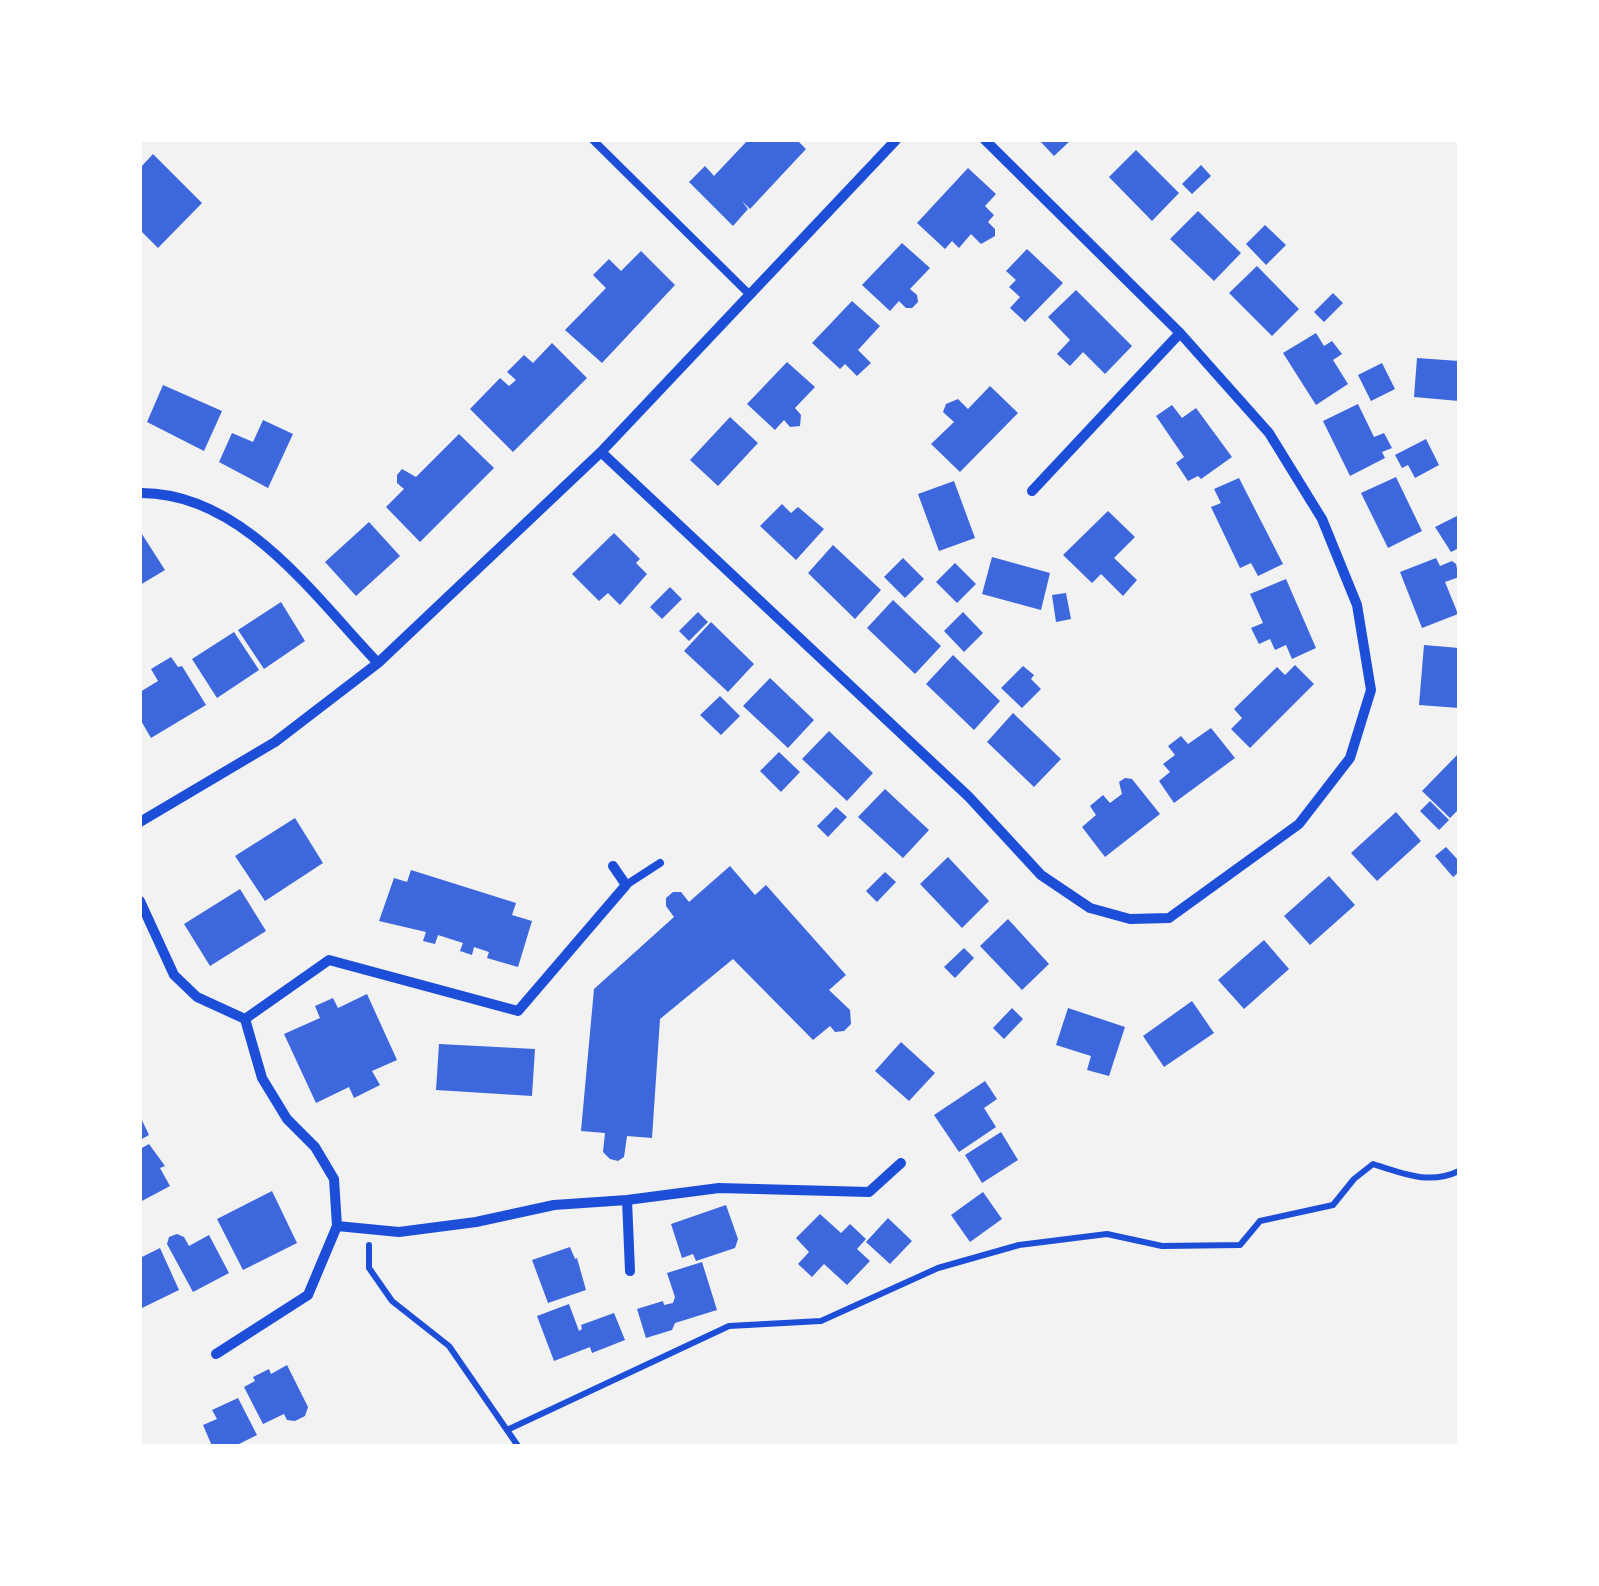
<!DOCTYPE html>
<style>
body{margin:0}
#map{position:relative;width:1599px;height:1586px;overflow:hidden;background:#f2f2f2;font-family:"IBM Plex Sans",sans-serif}
canvas{display:block}
.frame{position:absolute;inset:0;border:142px solid #fff;pointer-events:none}
</style>
<div id="map">
<canvas width="1599" height="1586"></canvas>
<div class="frame"></div>
</div>
<script>
const ctx = document.querySelector('canvas').getContext('2d');
ctx.lineJoin = 'round';
function fill(path, color) {
  ctx.fillStyle = color;
  ctx.fill(path, 'evenodd');
}
function trace(path, color, width, dash) {
  ctx.strokeStyle = color;
  ctx.lineWidth = width;
  ctx.lineCap = dash ? 'butt' : 'round';
  ctx.setLineDash(dash || []);
  ctx.stroke(path);
}
fill(new Path2D(`
 M748 140H797L806 149 750 209 742 201 748 209 733 226 689 182 705 166 714 176Z
 M1039 140H1071L1054 156Z
 M1136 150 1179 193 1152 221 1109 177Z
 M153 154 202 203 158 248 140 230V168Z
 M1201 165 1211 176 1192 194 1182 184Z
 M968 168 996 194 985 206 994 215 988 222 995 229V236L981 244 971 234 959 248 952 241 945 249 917 223Z
 M1198 211 1241 253 1214 281 1170 239Z
 M1265 225 1286 245 1266 265 1246 244Z
 M902 243 930 268 910 289 917 295 918 302 912 308H906L899 301 890 311 862 285Z
 M1027 249 1063 283 1025 322 1010 308 1020 297 1009 287 1016 280 1006 271Z
 M641 251 675 285 602 363 565 330 606 288 593 275 609 259 621 271Z
 M1257 266 1299 309 1272 336 1229 293Z
 M1076 290 1132 346 1105 374 1083 352 1070 366 1057 354 1070 340 1048 317Z
 M1333 293 1343 303 1324 322 1314 312Z
 M852 301 880 326 858 350 871 363 857 376 845 364 840 369 812 343Z
 M1316 333 1324 346 1332 341 1342 354 1333 360 1348 384 1316 405 1283 353Z
 M552 343 587 378 513 452 470 409 500 378 509 386 516 380 507 372 524 355 533 363Z
 M1417 358 1459 361V401L1414 397Z
 M787 362 815 387 795 408 801 415 800 426 790 427 784 420 775 430 747 404Z
 M1382 363 1395 389 1371 401 1358 375Z
 M163 385 222 411 204 451 147 422Z
 M990 386 1018 413 960 472 931 444 954 422 943 412 946 404 958 399 968 409Z
 M1358 404 1374 437 1384 433 1392 448 1382 452 1385 458 1350 476 1323 421Z
 M1172 405 1182 418 1196 408 1232 457 1201 479 1198 476 1188 481 1176 463 1184 457 1156 416Z
 M730 417 758 443 718 486 690 460Z
 M263 420 293 434 268 488 219 462 232 433 253 442Z
 M459 434 494 468 420 542 386 507 404 489 397 483V475L402 469 416 477Z
 M1426 439 1439 465 1415 478 1408 465 1402 468 1395 455Z
 M1396 477 1422 531 1388 548 1361 493Z
 M1239 478 1283 564 1258 576 1251 563 1240 568 1211 507 1221 503 1214 489Z
 M954 481 975 538 939 551 918 494Z
 M782 504 791 513 798 507 824 529 796 560 760 526Z
 M1108 511 1135 537 1114 558 1137 580 1123 596 1101 574 1092 583 1063 555Z
 M1459 515V548L1451 552 1435 527Z
 M369 522 400 556 356 596 325 562Z
 M140 531 165 570 140 585Z
 M614 533 640 559 636 563 647 574 620 605 608 593 599 601 572 574Z
 M833 545 881 590 855 619 808 573Z
 M992 557 1050 573 1041 610 982 594Z
 M903 558 924 579 905 598 884 577Z
 M1436 558 1440 566 1452 561 1456 564 1459 577 1445 582 1458 614 1422 628 1400 572Z
 M955 563 976 584 957 603 936 582Z
 M1286 579 1316 648 1292 659 1286 645 1275 650 1270 639 1259 644 1251 628 1263 623 1250 594Z
 M670 587 682 599 662 619 650 607Z
 M1066 593 1071 619 1056 622 1052 595Z
 M893 600 941 646 915 674 867 628Z
 M281 602 305 641 264 669 238 630Z
 M698 612 708 622 689 641 679 631Z
 M963 612 983 633 964 652 944 631Z
 M711 622 754 664 728 692 684 651Z
 M234 632 259 670 217 698 192 659Z
 M1424 645 1459 648V708L1419 705Z
 M953 655 1000 701 974 730 926 684Z
 M171 657 178 667 182 666 206 705 151 738 140 719V692L158 681 151 669Z
 M1295 665 1314 684 1250 748 1231 729 1242 718 1234 709 1277 667 1285 675Z
 M1023 666 1034 675 1031 679 1041 689 1022 708 1001 688Z
 M770 678 814 720 788 748 743 706Z
 M720 696 740 716 721 735 700 715Z
 M1013 713 1061 759 1034 787 987 742Z
 M1211 728 1235 758 1174 803 1159 781 1170 772 1163 764 1175 755 1168 746 1181 736 1188 744Z
 M829 731 873 773 847 801 802 759Z
 M779 752 800 772 781 792 760 771Z
 M1459 753V809L1450 818 1422 791Z
 M1125 778 1132 779 1160 814 1105 857 1082 827 1096 815 1090 806 1103 795 1110 803 1122 794 1119 782Z
 M885 789 929 830 903 858 858 817Z
 M1430 801 1449 820 1439 830 1420 811Z
 M836 807 847 817 828 837 817 826Z
 M1396 812 1421 841 1377 881 1351 853Z
 M295 818 323 863 265 901 235 856Z
 M1446 847 1459 861V872L1453 877 1435 856Z
 M948 857 989 901 962 928 920 884Z
 M730 866 755 895 766 885 846 975 829 990 850 1010 851 1024 844 1031 835 1032 830 1026 813 1040 733 959 660 1019 652 1138 627 1136 624 1157 618 1161 610 1159 603 1152 605 1133 581 1131 594 989 674 917 666 906V898L673 892H681L689 902Z
 M411 870 516 903 512 915 532 921 518 967 487 958 489 952 474 947 472 955 460 951 463 943 438 935 435 944 423 941 426 932 379 921 394 878 407 882Z
 M885 872 896 882 877 902 866 891Z
 M1329 876 1355 905 1310 945 1284 916Z
 M240 889 266 931 210 966 184 924Z
 M1008 919 1049 964 1022 990 980 946Z
 M1264 940 1289 969 1244 1009 1218 980Z
 M964 948 974 958 955 978 944 967Z
 M367 994 397 1060 372 1071 380 1085 354 1098 349 1087 316 1103 284 1034 320 1018 315 1006 333 998 338 1008Z
 M1192 1001 1214 1033 1164 1067 1143 1036Z
 M1012 1008 1023 1019 1004 1039 993 1028Z
 M1068 1008 1125 1027 1109 1076 1087 1070 1091 1056 1056 1045Z
 M901 1042 935 1073 909 1101 875 1071Z
 M439 1044 535 1049 532 1096 436 1090Z
 M985 1081 997 1099 984 1108 996 1127 959 1152 934 1115Z
 M140 1116 149 1135 140 1140Z
 M1001 1132 1018 1160 982 1183 965 1155Z
 M149 1144 165 1166 160 1168 170 1186 140 1202V1149Z
 M272 1191 297 1243 243 1270 217 1219Z
 M983 1192 1002 1219 970 1242 951 1215Z
 M726 1205 738 1239 735 1248 696 1261 693 1254 682 1258 671 1224Z
 M820 1214 841 1233 850 1224 866 1239 857 1249 870 1261 847 1285 824 1264 812 1277 798 1264 809 1252 796 1238Z
 M888 1218 912 1241 890 1264 866 1242Z
 M177 1234 184 1237 189 1246 209 1235 229 1273 193 1292 167 1244 169 1237Z
 M570 1247 575 1259 577 1258 586 1290 548 1303 532 1260Z
 M160 1248 179 1290 142 1308 140 1258Z
 M702 1262 717 1310 675 1323 672 1330 646 1338 637 1309 663 1301 664 1305 673 1303 675 1297 667 1273Z
 M569 1304 579 1331 582 1329 581 1325 614 1313 625 1340 592 1353 590 1347 554 1361 537 1316Z
 M287 1365 308 1407 305 1416 295 1421 287 1420 284 1414 263 1424 244 1387 255 1381 253 1377 269 1369 271 1374Z
 M238 1398 257 1435 235 1446H212L203 1425 217 1419 212 1410Z`), '#3d67dc');
trace(new Path2D(`
 M369 1245V1268L392 1301 449 1346 518 1446
 M507 1430 729 1326 821 1321 938 1268 1019 1245 1107 1234 1162 1246 1240 1245 1260 1221 1333 1205 1354 1179 1373 1164C1403 1174 1430 1185 1459 1171`), '#1d4ed8', 6);
trace(new Path2D(`
 M593 140 750 295
 M626 885 660 863`), '#1d4ed8', 8);
trace(new Path2D(`
 M601 452 969 797 1041 875 1090 908 1130 919 1169 918 1299 824 1350 758 1371 690 1357 605 1322 519 1269 433 1180 333 985 140
 M1032 491 1180 333
 M140 493C242 492 314 596 378 663
 M140 822 275 742 378 663 601 452 896 140
 M140 901 174 975 197 997 245 1019 262 1078 287 1119 315 1147 334 1179 337 1226 308 1295 216 1354
 M245 1019 329 960 518 1011 626 885 613 866
 M627 1200 630 1271
 M337 1226 399 1232 476 1222 554 1205 627 1200 719 1188 869 1192 901 1163`), '#1d4ed8', 10);
</script>
